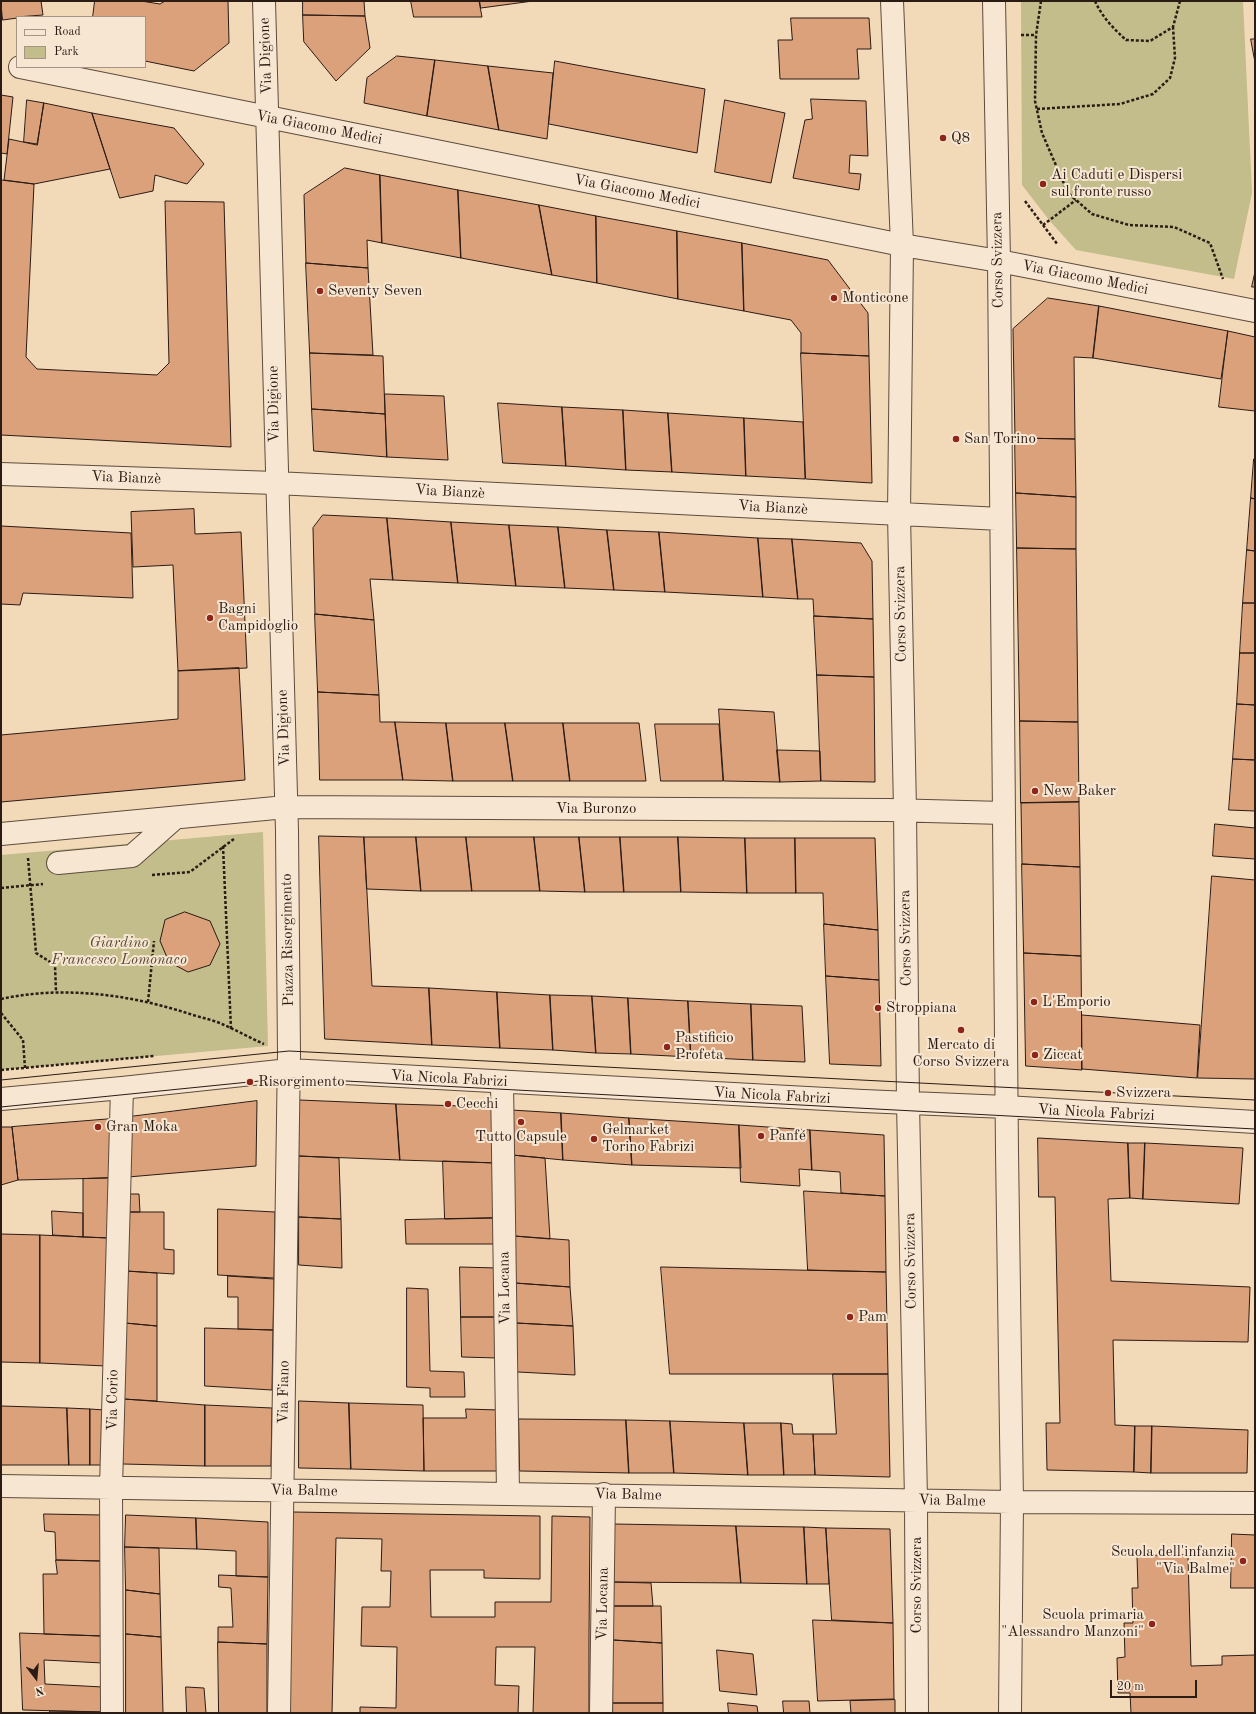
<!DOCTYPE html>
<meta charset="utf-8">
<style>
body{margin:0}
#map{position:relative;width:1256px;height:1714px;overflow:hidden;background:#f2dab9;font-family:"Old Standard TT",serif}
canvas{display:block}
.frame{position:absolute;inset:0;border:2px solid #2b1b15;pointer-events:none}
.legend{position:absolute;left:16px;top:16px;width:130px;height:52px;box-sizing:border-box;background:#f7e7d2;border:1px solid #a59586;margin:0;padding:5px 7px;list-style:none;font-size:12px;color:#2b1b15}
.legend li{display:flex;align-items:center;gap:8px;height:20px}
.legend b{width:20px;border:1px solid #a59586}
.north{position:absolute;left:16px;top:1658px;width:40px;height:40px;-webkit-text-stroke:3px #f7e7d2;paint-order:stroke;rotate:164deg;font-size:11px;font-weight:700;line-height:16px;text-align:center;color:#2b1b15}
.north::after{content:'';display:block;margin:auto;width:14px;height:18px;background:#2b1b15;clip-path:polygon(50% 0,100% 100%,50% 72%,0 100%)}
.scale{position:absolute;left:1110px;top:1680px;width:87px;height:18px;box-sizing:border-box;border:2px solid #2b1b15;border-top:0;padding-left:5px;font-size:12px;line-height:14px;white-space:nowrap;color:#2b1b15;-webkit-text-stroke:3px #f7e7d2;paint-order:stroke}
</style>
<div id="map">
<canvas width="1256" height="1714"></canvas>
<div class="frame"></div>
<ul class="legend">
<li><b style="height:5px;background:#f7e7d2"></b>Road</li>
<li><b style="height:11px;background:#c2bd8a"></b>Park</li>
</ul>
<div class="north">N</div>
<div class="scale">20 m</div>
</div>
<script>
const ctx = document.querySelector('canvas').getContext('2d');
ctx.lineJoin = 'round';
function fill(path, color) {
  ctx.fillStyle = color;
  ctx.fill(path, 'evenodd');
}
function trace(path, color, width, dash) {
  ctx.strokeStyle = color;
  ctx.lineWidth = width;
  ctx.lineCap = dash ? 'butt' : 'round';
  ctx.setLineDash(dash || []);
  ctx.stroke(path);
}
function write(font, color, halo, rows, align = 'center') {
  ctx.font = font + ' "Old Standard TT",serif';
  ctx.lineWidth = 4;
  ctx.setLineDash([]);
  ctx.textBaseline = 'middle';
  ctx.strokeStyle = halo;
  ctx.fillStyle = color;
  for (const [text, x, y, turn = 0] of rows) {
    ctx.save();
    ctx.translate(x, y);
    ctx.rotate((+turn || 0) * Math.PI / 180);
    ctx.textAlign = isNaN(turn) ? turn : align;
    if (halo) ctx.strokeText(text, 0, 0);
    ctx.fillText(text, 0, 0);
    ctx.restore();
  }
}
fill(new Path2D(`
 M1021 1H1243L1252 193 1234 279 1076 250 1049 220 1022 185Z
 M263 832 268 1046 1 1070V855Z`), '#c2bd8a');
const building = new Path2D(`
 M1 1H41L43 15 17 17V18L3 20Z
 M95 1H141L160 4 165 1H228L229 43 194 71 145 61V17H93Z
 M303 1H364L365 16 303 15Z
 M411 1H479L482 17H414Z
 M480 1H533L481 8Z
 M303 15 365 16 370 48 336 81 304 42Z
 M791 18H869L871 49H857L859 79H780L778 40H792Z
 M1251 39H1255V62Z
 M397 56 435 60 427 116 364 103 367 78Z
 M435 60 488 66 499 130 427 116Z
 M555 61 705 89 697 153 549 124Z
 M488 66 553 73 547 139 499 130Z
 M1 95 13 97 7 154 1 153Z
 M811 99 866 101 868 156 850 155 849 173 861 174 859 190 793 178 805 120 812 119Z
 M27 100 44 103 37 144 24 142Z
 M725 100 785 113 771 183 715 172Z
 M44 103 92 113 110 169 34 184 4 180 9 139 37 145Z
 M92 113 174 128 204 164 187 184 155 175 153 191 120 198Z
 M345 168 380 175 382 243 367 240 368 268 306 263 304 195Z
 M380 175 458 190 461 258 382 243Z
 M1 180 34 184 26 357 37 369 157 375 169 363 165 201 224 202 231 447 1 435Z
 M458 190 539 205 552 275 461 258Z
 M539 205 596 216 597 283 552 275Z
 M596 216 677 231 678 299 597 283Z
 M677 231 742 243 744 311 678 299Z
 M742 243 828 260 868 313 869 356 801 353V333L791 320 744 311Z
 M306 263 368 268 373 355 310 353Z
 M1255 272V287H1252Z
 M1048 298 1099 306 1093 358 1074 357 1075 439 1015 438 1013 329Z
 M1099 306 1228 331 1221 379 1093 358Z
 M1228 331 1255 337V411L1219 407Z
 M310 353 383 356 385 414 312 409Z
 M801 353 869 356 872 483 806 479Z
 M385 394 444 396 448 460 387 457Z
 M498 403 562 407 566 466 503 463Z
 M562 407 623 410 626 470 566 466Z
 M312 409 385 414 387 457 314 451Z
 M623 410 668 413 672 472 626 470Z
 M668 413 744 418 746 476 672 472Z
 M744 418 803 422 805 479 746 476Z
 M1015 438 1075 439 1076 497 1016 493Z
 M1254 459H1255V499L1251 498Z
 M1016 493 1076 497V549L1017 548Z
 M1251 498 1255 499V551L1247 550Z
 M194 509 195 534 241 532 247 668 178 671 173 565 133 567 131 512Z
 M323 515 387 518 393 580 370 579 374 620 315 614 313 528Z
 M387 518 451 522 458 583 393 580Z
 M451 522 509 525 516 586 458 583Z
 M509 525 558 527 565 588 516 586Z
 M1 526 131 533 133 598 23 593 20 605 1 604Z
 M558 527 607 530 614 590 565 588Z
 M607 530 659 532 665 592 614 590Z
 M659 532 758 538 763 597 665 592Z
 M758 538 792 539 798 599 763 597Z
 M792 539 861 543 872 561 873 619 814 616 813 599H798Z
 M1017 548 1076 549 1078 722 1020 721Z
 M1247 550 1255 551V603H1243Z
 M1243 603H1255V653H1240Z
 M315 614 374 620 379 695 318 692Z
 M814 616 873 619 874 677 817 675Z
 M1240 653H1255V705L1237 704Z
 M239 668 245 780 1 802V735L178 719V671Z
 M817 675 874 677 875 782 821 781Z
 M318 692 379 695 380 722H395L403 780H320Z
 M1237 704 1255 705V760L1233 759Z
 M719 709 774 712 780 782 724 781Z
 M1020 721 1078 722 1079 802 1021 803Z
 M395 722 446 723 453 781 403 780Z
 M446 723H505L513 781H453Z
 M505 723H563L570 781H513Z
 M563 723H639L646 781H570Z
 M655 724H719L723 781H661Z
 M777 750 820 751 821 781 780 782Z
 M1233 759 1255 760V811L1229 810Z
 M1079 802 1080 867 1022 864 1021 803Z
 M1215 824 1255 828V859L1213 856Z
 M319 836 364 837 372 986 429 988 432 1045 325 1039Z
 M364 837H416L421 891 367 889Z
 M416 837H466L472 891H421Z
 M466 837H534L540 891H472Z
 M534 837H579L585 892 540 891Z
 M579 837H620L624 892H585Z
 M620 837H678L681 892H624Z
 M678 837 745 838 747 893 681 892Z
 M745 838H795L796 893H747Z
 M795 838H875L878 930 824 924 823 893H796Z
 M1022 864 1080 867 1081 956 1024 953Z
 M1212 876 1255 880V1079L1198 1078Z
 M185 912 210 921 220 944 210 965 188 972 169 962 160 941 165 920Z
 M824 924 878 930 879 980 826 976Z
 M1024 953 1081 956 1082 1070 1026 1066Z
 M826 976 879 980 881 1066 830 1064Z
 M429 988 497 992 500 1048 432 1045Z
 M497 992 550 995 553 1050 500 1048Z
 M550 995 592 996 596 1053 553 1050Z
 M592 996 628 998 631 1054 596 1053Z
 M628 998 688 1001 691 1057 631 1054Z
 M688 1001 751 1004 753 1060 691 1057Z
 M751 1004 802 1006 805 1062 753 1060Z
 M1082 1015 1200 1025 1197 1078 1082 1069Z
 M299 1100 396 1104 400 1160 299 1156Z
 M257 1101 256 1166 128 1177 129 1117Z
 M396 1104 496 1107V1163L400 1160Z
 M511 1110 561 1113 563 1160 512 1155Z
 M561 1113 629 1118 632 1165 563 1160Z
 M629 1118 739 1125 741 1168 632 1165Z
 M112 1119 110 1178 18 1180 12 1127Z
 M739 1125 810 1130 812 1170 799 1169 800 1186 741 1182Z
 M1 1127H12L18 1180 1 1185Z
 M810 1130 884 1135 885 1196 841 1193 840 1172 812 1170Z
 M1038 1138 1128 1143 1130 1198 1108 1199 1111 1281 1250 1287 1248 1342 1113 1340 1115 1425 1135 1426 1134 1472 1047 1470 1046 1423H1060L1055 1197H1039Z
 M1128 1143H1145L1143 1199 1130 1198Z
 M1145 1143 1243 1148 1239 1204 1143 1199Z
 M512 1155 545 1158 550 1239 514 1236Z
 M299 1156 339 1158 341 1219 299 1217Z
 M443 1161 496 1163 497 1218 445 1219Z
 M110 1178 109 1238 83 1237V1179Z
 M804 1191 885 1196 886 1272 808 1270Z
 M127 1194H139L140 1212H127Z
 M218 1209 275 1212 274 1278 218 1275Z
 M52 1211 83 1213V1237L53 1235Z
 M127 1212H164V1249L174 1250V1274L126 1271Z
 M299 1217 341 1219 342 1268 299 1265Z
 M497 1218V1244H406L405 1220Z
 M1 1234 40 1235V1363L1 1362Z
 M40 1235 109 1238 106 1366 40 1363Z
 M514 1236 569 1240 570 1287 515 1283Z
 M460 1267 497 1268 498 1317H461Z
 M661 1267 886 1272 888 1374H670Z
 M126 1271 157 1273V1326L125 1323Z
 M228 1276 274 1279 273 1330 238 1329V1297H228Z
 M515 1283 570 1287 573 1326 516 1323Z
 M407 1288 428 1289 430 1371 464 1372 465 1397H430V1388L407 1387Z
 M461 1317H498V1358L462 1357Z
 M125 1323 157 1326V1401L123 1399Z
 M516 1323 573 1326 575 1375 518 1372Z
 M205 1328 273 1330 272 1390 205 1386Z
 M833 1374H888L890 1477 815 1475 813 1434H836Z
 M124 1399 205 1405V1466L123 1464Z
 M299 1401 349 1403 351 1469 299 1468Z
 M349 1403 423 1405 424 1471 351 1469Z
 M205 1405 272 1408 271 1466H205Z
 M1 1406 67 1408 69 1465H1Z
 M67 1408 90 1409V1465H69Z
 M90 1409 105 1410 104 1465H90Z
 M466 1409 499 1410 500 1471H424L423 1418H466Z
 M519 1419 626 1420 629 1473 520 1471Z
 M626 1420 670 1421 674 1473H629Z
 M670 1421 744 1423 748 1475 674 1473Z
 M744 1423H781L784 1475H748Z
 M781 1423 792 1424 793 1434H813L815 1475H784Z
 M1135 1426H1152L1151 1473 1134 1472Z
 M1152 1426 1248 1430 1247 1473H1151Z
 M293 1512 540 1516V1579L484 1578V1570H430L431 1617H495V1602H551L552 1516 590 1517 589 1637V1713H533L535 1647H496L495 1685 519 1686 518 1713H360V1707L396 1708 397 1647 361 1646 362 1607H390L391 1571H381L382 1539 336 1538 332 1713H289Z
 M44 1514 101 1515V1561L56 1560 55 1532 45 1531Z
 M126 1515 196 1518 197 1549 125 1547Z
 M196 1518 268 1522V1577L236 1576V1551L197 1549Z
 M613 1524 736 1526 741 1583 613 1582Z
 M736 1526 804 1527 807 1584 741 1583Z
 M804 1527 826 1528 829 1584H807Z
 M826 1528 890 1529 893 1623 832 1620Z
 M1232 1534 1255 1535V1588H1231Z
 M125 1547 159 1548 160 1594 126 1590Z
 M1188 1555 1191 1666 1222 1665V1656L1255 1655V1713H1131L1130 1693H1118L1117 1658 1125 1657 1124 1623H1133L1132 1588H1138L1137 1556Z
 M56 1560 101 1561 102 1636 44 1634 43 1574H57Z
 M219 1575 268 1577 267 1644 218 1642V1627H233L231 1588 219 1587Z
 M613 1582 651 1583 653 1606H613Z
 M126 1590 160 1594 161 1637 126 1634Z
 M613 1606H661L662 1643 613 1640Z
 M813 1620 893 1623 894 1699 818 1701Z
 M20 1633 102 1636 103 1663 44 1660 45 1684 103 1687V1712L23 1710Z
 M126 1634 161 1637 163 1713H126Z
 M613 1640 662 1643 663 1703H613Z
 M218 1642 267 1644V1713H219Z
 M717 1650 753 1654 757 1695 720 1691Z
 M186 1687 204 1688 206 1713H187Z
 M895 1700V1713H851L850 1701Z
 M783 1701H809L810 1713H784Z
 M613 1703H663V1713H613Z
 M728 1703 757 1706 758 1713H729Z
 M50 1711 103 1712V1713H50Z`);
fill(building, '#dba17b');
trace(building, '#2b1b15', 1);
const minor = new Path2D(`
 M264 1 287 831 289 1053 279 1713
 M892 1 902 245 899 514 905 810 908 1103 916 1500 917 1713
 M994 1 999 261 1007 1151 1012 1502 1010 1713
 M20 67 902 245 999 261 1255 311
 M1 474 276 483 1001 519
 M1 834 286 807 888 810 1004 813
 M58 863 132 856 175 818
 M502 1082 508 1493
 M1 1099 122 1088 289 1070 863 1101 1006 1107 1255 1122
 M1 1486 1012 1502 1255 1503
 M112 1713 111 1487 122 1088
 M601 1713 604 1494`);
trace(minor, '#5d4b3e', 24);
trace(new Path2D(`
 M1041 1 1036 35 1035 101 1042 133 1068 193 1092 214 1129 225 1174 227 1210 243 1223 279
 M1095 1C1102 17 1114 29 1126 40L1150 41 1173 27 1180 1
 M1021 35H1036
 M1037 109 1120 104 1153 94 1170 78 1175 58 1173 27
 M1025 201 1058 245
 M1043 225 1076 200
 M223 846 231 1029
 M28 858 36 953 55 965 56 992
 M152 875 190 872 234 839
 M1 888 43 884
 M1 999C64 985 133 995 193 1015 203 1018 213 1020 222 1024 236 1030 250 1038 264 1044
 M148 1002 154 941
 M1 1013 23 1040 25 1068
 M1 1070 154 1056`), '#2b1b15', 2.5, [3, 2]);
trace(minor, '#f7e7d2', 22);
trace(new Path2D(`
 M1 1080 289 1051 1255 1100
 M1 1107 289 1078 1255 1129`), '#2b1b15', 1);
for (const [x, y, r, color] of [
 [943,138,4,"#8f2418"],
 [1043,184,4,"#8f2418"],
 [320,291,4,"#8f2418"],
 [834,298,4,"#8f2418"],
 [956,439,4,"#8f2418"],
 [210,618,4,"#8f2418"],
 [1035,791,4,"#8f2418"],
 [1034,1002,4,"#8f2418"],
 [878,1008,4,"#8f2418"],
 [961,1030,4,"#8f2418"],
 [667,1047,4,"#8f2418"],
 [1035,1055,4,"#8f2418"],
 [250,1082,4,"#8f2418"],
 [1108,1093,4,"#8f2418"],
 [448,1104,4,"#8f2418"],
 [521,1122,4,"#8f2418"],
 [98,1127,4,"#8f2418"],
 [761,1136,4,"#8f2418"],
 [594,1139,4,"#8f2418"],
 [850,1317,4,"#8f2418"],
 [1243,1561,4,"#8f2418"],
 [1152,1624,4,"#8f2418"]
]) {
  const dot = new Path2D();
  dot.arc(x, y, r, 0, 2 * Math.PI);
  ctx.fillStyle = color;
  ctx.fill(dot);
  trace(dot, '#f7e7d2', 1.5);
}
write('15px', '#2b1b15', '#f7e7d2', [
 ["Via Digione",266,56,-92],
 ["Via Giacomo Medici",319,128,11],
 ["Via Giacomo Medici",637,192,11],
 ["Corso Svizzera",998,260,-91],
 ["Via Giacomo Medici",1085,278,11],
 ["Via Digione",274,404,-91],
 ["Via Bianzè",126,478,2],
 ["Via Bianzè",450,492,3],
 ["Via Bianzè",773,508,3],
 ["Corso Svizzera",901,614,-91],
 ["Via Digione",284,728,-92],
 ["Via Buronzo",596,809],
 ["Corso Svizzera",906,938,-91],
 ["Piazza Risorgimento",288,940,-91],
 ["Via Nicola Fabrizi",449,1079,3],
 ["Via Nicola Fabrizi",772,1096,3],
 ["Via Nicola Fabrizi",1096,1113,3],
 ["Corso Svizzera",911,1261,-91],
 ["Via Locana",505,1288,-91],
 ["Via Fiano",284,1392,-89],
 ["Via Corio",113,1400,-89],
 ["Via Balme",304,1491,1],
 ["Via Balme",628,1495,1],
 ["Via Balme",952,1501,1],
 ["Corso Svizzera",917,1585,-90],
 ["Via Locana",603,1604,-89]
]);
write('15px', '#2b1b15', '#f7e7d2', [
 ["Q8",951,138],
 ["Ai Caduti e Dispersi",1051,175],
 ["sul fronte russo",1051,192],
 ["Seventy Seven",328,291],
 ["Monticone",842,298],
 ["San Torino",964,439],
 ["Bagni",218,609],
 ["Campidoglio",218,626],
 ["New Baker",1043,791],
 ["L'Emporio",1042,1002],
 ["Stroppiana",886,1008],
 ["Pastificio",675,1038],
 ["Profeta",675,1055],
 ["Mercato di",961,1045,"center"],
 ["Corso Svizzera",961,1062,"center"],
 ["Ziccat",1043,1055],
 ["Risorgimento",258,1082],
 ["Svizzera",1116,1093],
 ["Cecchi",456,1104],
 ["Gran Moka",106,1127],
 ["Gelmarket",602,1130],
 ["Torino Fabrizi",602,1147],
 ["Panfé",769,1136],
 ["Tutto Capsule",521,1137,"center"],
 ["Pam",858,1317],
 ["Scuola dell'infanzia",1235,1552,"right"],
 ["\"Via Balme\"",1235,1569,"right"],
 ["Scuola primaria",1144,1615,"right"],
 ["\"Alessandro Manzoni\"",1144,1632,"right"]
], 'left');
write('italic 15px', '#584c38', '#f7e7d2', [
 ["Giardino",119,943],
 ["Francesco Lomonaco",119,960]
]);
</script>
